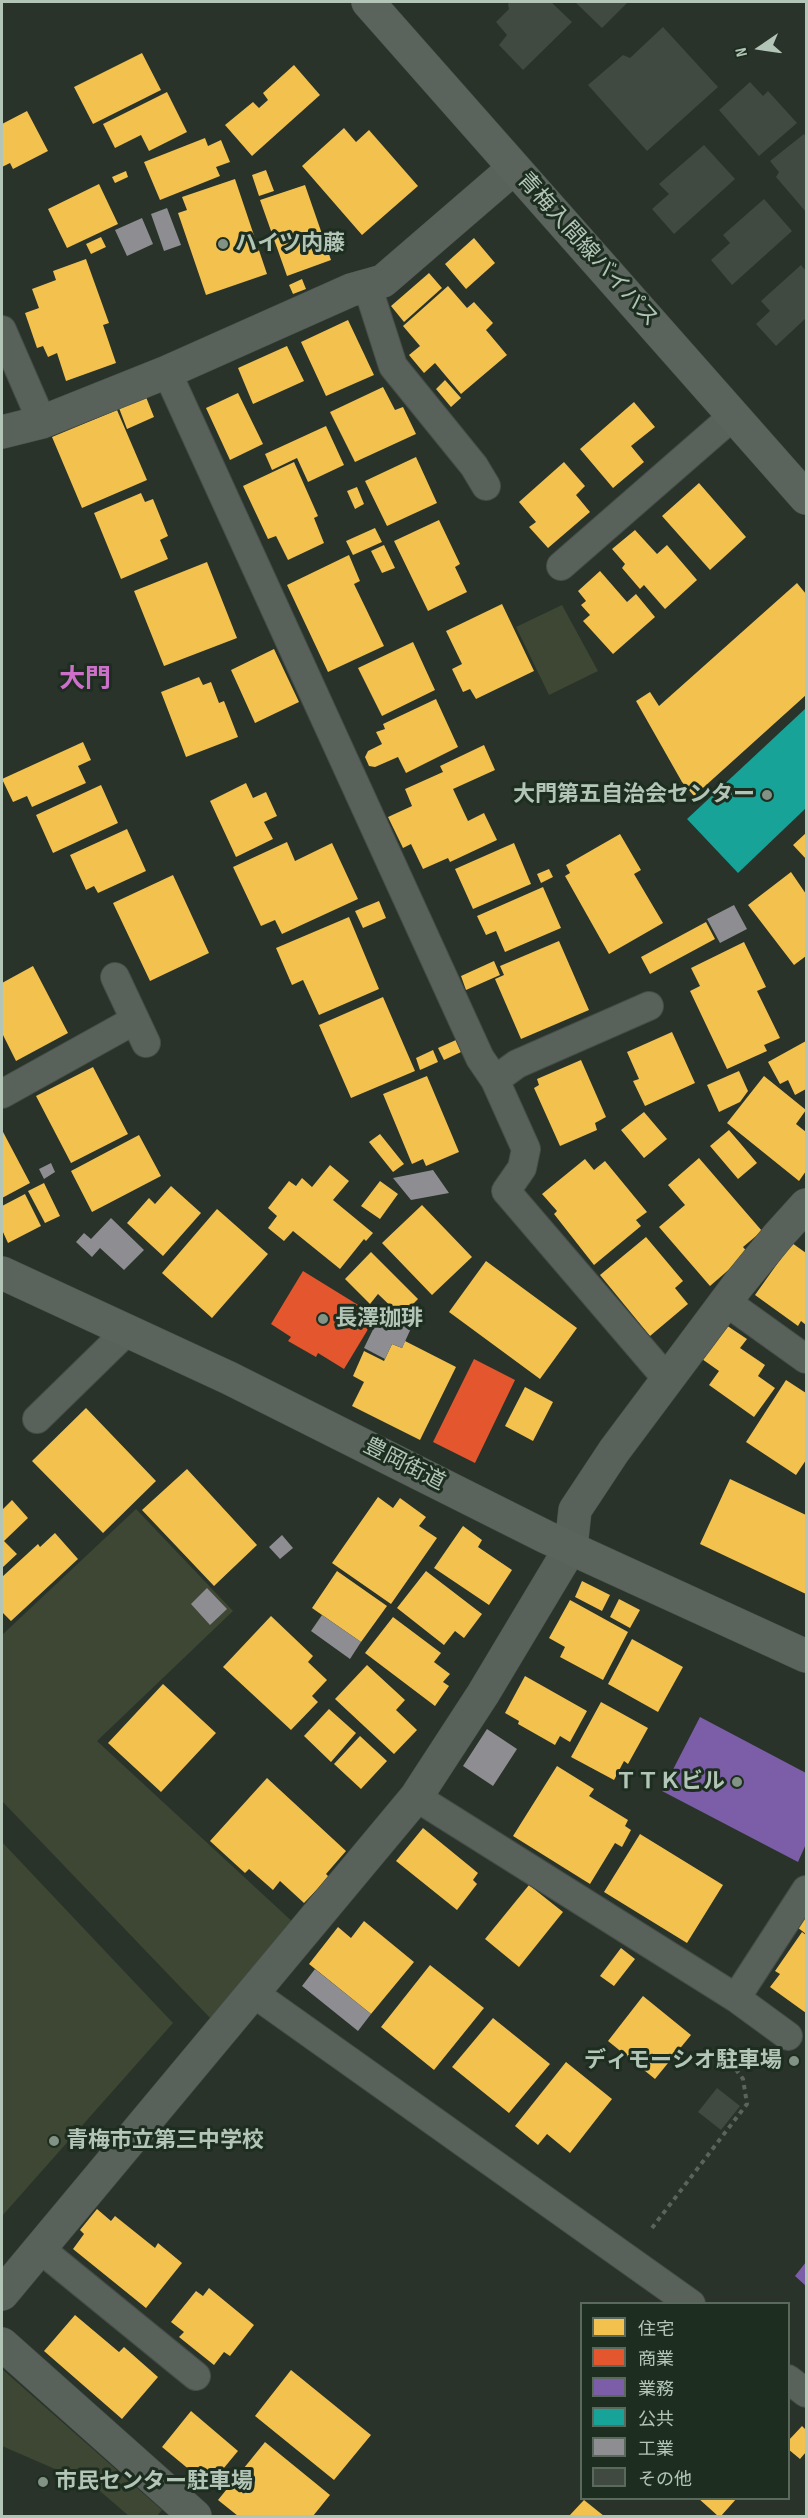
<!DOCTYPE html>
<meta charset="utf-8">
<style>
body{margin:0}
#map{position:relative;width:808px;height:2518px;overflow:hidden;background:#29332a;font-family:"Sofia Sans Condensed","Noto Sans JP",sans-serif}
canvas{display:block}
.frame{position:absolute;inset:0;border:3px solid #b2c5b6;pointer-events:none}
.legend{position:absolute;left:580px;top:2302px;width:210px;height:198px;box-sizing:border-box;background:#1d2e20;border:2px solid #596a5c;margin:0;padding:8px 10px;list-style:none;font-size:18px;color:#b2c5b6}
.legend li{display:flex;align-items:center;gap:12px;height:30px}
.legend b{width:30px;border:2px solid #596a5c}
.north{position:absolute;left:730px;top:18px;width:60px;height:60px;-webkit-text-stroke:4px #1d2e20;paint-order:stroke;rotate:257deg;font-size:16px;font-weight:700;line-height:24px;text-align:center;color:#b2c5b6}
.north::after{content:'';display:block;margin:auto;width:21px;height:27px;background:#b2c5b6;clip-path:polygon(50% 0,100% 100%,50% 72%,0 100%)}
</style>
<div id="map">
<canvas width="808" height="2518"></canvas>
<div class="frame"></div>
<ul class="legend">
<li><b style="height:16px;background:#f2c14e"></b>住宅</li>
<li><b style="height:16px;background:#e4572e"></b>商業</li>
<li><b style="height:16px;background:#7b5ea7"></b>業務</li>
<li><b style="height:16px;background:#17a398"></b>公共</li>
<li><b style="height:16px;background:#8d8d92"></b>工業</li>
<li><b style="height:16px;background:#404a41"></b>その他</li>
</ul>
<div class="north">N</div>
</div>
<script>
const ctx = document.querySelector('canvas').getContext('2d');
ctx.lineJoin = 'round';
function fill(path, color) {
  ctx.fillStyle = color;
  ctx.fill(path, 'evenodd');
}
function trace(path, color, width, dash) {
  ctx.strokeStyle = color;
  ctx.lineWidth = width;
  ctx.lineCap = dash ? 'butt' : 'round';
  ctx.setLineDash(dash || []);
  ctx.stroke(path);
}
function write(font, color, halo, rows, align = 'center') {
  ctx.font = font + ' "Sofia Sans Condensed","Noto Sans JP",sans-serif';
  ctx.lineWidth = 6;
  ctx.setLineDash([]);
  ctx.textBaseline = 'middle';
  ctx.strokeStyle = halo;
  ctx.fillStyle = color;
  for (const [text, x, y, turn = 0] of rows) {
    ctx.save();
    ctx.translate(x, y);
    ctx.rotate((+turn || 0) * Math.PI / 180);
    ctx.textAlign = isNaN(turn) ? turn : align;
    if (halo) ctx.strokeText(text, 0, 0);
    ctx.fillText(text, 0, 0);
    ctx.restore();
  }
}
fill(new Path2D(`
 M562 605 598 671 549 695 516 627Z
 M136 1509 233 1611 97 1741 296 1925 212 2020 2 1801V1635Z
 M2 1842 173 2023 2 2216Z
 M2 2369 162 2510 157 2516H129L94 2486 2 2446Z`), '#3e4733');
fill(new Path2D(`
 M142 53 161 90 93 124 74 87Z
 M294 65 320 95 252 156 225 125 253 102 259 108 268 100 263 93Z
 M167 92 187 132 149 151 141 135 115 148 103 124Z
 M27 111 48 151 13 169 10 163 2 167V124Z
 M344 128 356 142 369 130 418 186 362 235 302 166Z
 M205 138 208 146 221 140 230 162 216 167 220 176 160 200 144 162Z
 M266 170 274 191 259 196 252 175Z
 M126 171 128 177 115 183 112 177Z
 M235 179 267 274 206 295 178 213 187 210 182 197Z
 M99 184 118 224 67 248 48 209Z
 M305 185 331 260 287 276 260 200Z
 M101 237 106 247 91 254 86 244Z
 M474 238 495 263 466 289 445 264Z
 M86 259 109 323 103 325 116 363 66 381 57 353 48 357 43 346 37 348 25 313 39 308 32 289 56 280 53 271Z
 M429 273 442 288 404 322 391 306Z
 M302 279 306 289 293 294 289 285Z
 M448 286 467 308 474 302 493 323 486 330 507 355 461 394 435 363 424 373 409 355 420 346 403 326Z
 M348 320 374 375 326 396 301 342Z
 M287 346 304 381 253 404 238 368Z
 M445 380 461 398 451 407 436 389Z
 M383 387 395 410 403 407 416 434 355 462 330 412Z
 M238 393 263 444 230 460 206 408Z
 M146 397 154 417 127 429 119 408Z
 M634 402 655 427 631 446 644 462 613 488 580 449Z
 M117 410 147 480 82 508 52 437Z
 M326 426 344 465 308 482 297 458 272 470 265 454Z
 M416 457 437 503 387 526 365 481Z
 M294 462 318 516 314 518 324 543 288 560 276 536 268 539 243 486Z
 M564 462 585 486 576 495 590 512 548 548 529 527 536 522 519 502Z
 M699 483 746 537 710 570 662 516Z
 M357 487 364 504 355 509 347 491Z
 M141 493 145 502 153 499 168 536 160 540 168 559 121 579 94 513Z
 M439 520 460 564 455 567 467 592 428 611 394 541Z
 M375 528 382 542 353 555 346 541Z
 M635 530 657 554 667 545 697 580 665 609 644 585 640 589 622 568 625 564 612 549Z
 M384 545 395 568 382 573 371 551Z
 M349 555 360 581 354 584 384 646 328 672 287 585Z
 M207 562 237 638 164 666 134 591Z
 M600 571 627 602 636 594 655 617 613 654 583 621 590 615 581 605 586 601 578 591Z
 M797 583 806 594V695L694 796 682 782 636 701 650 692 659 706Z
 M502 604 534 671 476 699 470 689 463 692 452 669 462 664 446 631Z
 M413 642 435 690 382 716 358 668Z
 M274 649 299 702 255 723 231 670Z
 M199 677 203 685 211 682 219 703 224 701 238 737 186 757 161 692Z
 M436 699 458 747 406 773 398 757 375 767 369 766 365 757 368 751 382 744 376 732 385 729 383 724Z
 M83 742 91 760 78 766 86 783 32 807 27 796 13 802 2 779Z
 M484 745 495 770 453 789 468 821 484 813 497 840 450 862 448 858 423 869 411 844 403 848 388 817 412 806 405 789 443 772 440 766Z
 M246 783 253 798 266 792 277 816 264 822 273 839 236 857 210 801Z
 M101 785 118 823 53 853 36 815Z
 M127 829 146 871 98 893 94 886 86 890 70 855Z
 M806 833V859L793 845Z
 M620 834 641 870 634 874 663 923 609 954 565 876 570 873 566 865Z
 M287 842 295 861 332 843 358 899 282 934 275 920 261 926 233 867Z
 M514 843 531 884 473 909 455 869Z
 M549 869 553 877 541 883 537 874Z
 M791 872 806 894V956L794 965 748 905Z
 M173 875 209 953 150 981 113 903Z
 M543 887 561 928 505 952 496 931 486 935 477 916Z
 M379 901 386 918 363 928 355 911Z
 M349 917 379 989 319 1015 303 980 292 985 276 948Z
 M706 922 715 939 650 974 641 957Z
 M559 941 589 1010 521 1039 495 979 504 975 500 966Z
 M744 942 766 987 757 991 780 1038 764 1045 767 1051 727 1069 690 991 700 986 691 968Z
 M494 961 500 975 466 990 461 976Z
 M33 966 68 1033 16 1061 2 1033V983Z
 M383 997 415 1071 351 1098 319 1025Z
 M672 1032 695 1083 645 1106 633 1081 639 1079 627 1052Z
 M456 1040 461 1052 444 1060 438 1048Z
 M806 1041V1089L795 1095 788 1080 780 1084 768 1062Z
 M433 1050 438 1062 420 1070 416 1058Z
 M581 1060 606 1117 595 1123 597 1130 560 1146 534 1088 539 1085 537 1079Z
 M93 1067 128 1134 71 1163 36 1096Z
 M739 1071 748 1091 740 1102 719 1112 707 1085Z
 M427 1076 459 1152 426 1166 423 1159 412 1164 383 1094Z
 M764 1076 806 1110 796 1124 806 1132V1171L799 1181 727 1123Z
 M644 1112 667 1139 644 1158 621 1130Z
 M2 1130 30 1183 2 1198Z
 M729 1130 757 1163 738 1179 710 1146Z
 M380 1134 404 1164 393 1172 369 1142Z
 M139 1135 161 1176 92 1212 71 1171Z
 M699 1158 762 1231 743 1247 748 1253 710 1286 659 1227 685 1205 668 1185Z
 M585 1159 594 1170 605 1161 647 1212 636 1220 641 1226 594 1265 554 1214 557 1211 542 1194Z
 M330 1165 349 1181 333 1200 373 1233 366 1241 364 1239 340 1269 293 1231 284 1241 268 1228 277 1216 268 1208 289 1181 296 1186 302 1178 312 1187Z
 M380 1181 398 1194 380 1219 361 1206Z
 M44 1183 60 1216 45 1223 28 1191Z
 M171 1186 201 1213 163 1256 127 1223 149 1198 155 1204Z
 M25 1194 41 1226 8 1243 2 1230V1206Z
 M422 1205 472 1257 432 1295 382 1243Z
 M217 1209 268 1254 212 1318 162 1273Z
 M646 1237 683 1281 675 1288 688 1304 650 1336 600 1275Z
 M792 1243 806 1253V1325L801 1321 798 1326 755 1295Z
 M371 1252 418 1299 401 1316 378 1294 370 1304 345 1279Z
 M486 1261 577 1328 540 1379 449 1312Z
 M726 1325 747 1339 740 1348 765 1365 758 1376 775 1388 754 1417 709 1385 719 1371 702 1359Z
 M405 1341 456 1367 420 1440 352 1406 364 1382 353 1376 364 1351 384 1361 392 1344 402 1348Z
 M786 1380 806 1393V1460L796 1475 746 1442Z
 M525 1387 553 1402 533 1441 505 1426Z
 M86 1408 156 1481 103 1533 32 1461Z
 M187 1469 257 1545 214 1586 142 1510Z
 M730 1479 806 1515V1594L700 1544Z
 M378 1497 393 1508 400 1498 426 1517 419 1526 437 1538 391 1604 332 1563Z
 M12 1500 28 1518 4 1541 17 1554 2 1568V1510Z
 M463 1526 482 1540 478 1547 512 1570 489 1605 434 1568Z
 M55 1533 78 1559 11 1621 2 1612V1577L38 1544 40 1547Z
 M337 1571 387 1606 361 1642 312 1608Z
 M426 1571 482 1614 464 1638 455 1631 444 1645 397 1608Z
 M582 1581 610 1595 602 1611 575 1597Z
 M619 1599 640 1610 630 1628 610 1617Z
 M570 1600 628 1632 603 1680 560 1657 565 1647 549 1638Z
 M271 1616 313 1656 308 1662 327 1680 312 1696 318 1702 291 1730 223 1667Z
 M393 1617 441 1653 434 1662 450 1674 443 1682 449 1686 435 1706 365 1653Z
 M632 1639 683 1667 658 1712 608 1684Z
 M367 1665 405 1700 396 1710 417 1730 394 1754 335 1699Z
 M525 1676 587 1711 570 1742 560 1736 555 1745 518 1724 519 1721 505 1713Z
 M163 1684 216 1733 161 1792 108 1743Z
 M601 1702 648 1728 628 1764 624 1761 614 1780 571 1757Z
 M329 1709 356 1733 331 1762 304 1736Z
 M360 1736 387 1761 361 1789 334 1764Z
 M557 1766 594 1789 589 1796 628 1820 625 1826 631 1830 622 1847 615 1843 590 1884 513 1836Z
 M267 1778 346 1851 326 1874 329 1877 304 1903 280 1881 273 1890 249 1869 245 1873 210 1841Z
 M423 1828 478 1873 473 1880 477 1884 457 1910 396 1861Z
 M640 1834 723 1885 687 1943 604 1892Z
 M529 1885 563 1912 519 1967 485 1939Z
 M806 1912V1934L797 1927Z
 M364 1921 414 1962 371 2014 309 1964 338 1927 351 1938Z
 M802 1932 806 1935V2013L770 1987 780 1974 775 1971Z
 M621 1948 635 1959 614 1986 600 1976Z
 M430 1965 484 2008 434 2070 381 2027Z
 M643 1996 691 2035 655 2079 608 2041Z
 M493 2018 550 2064 509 2113 452 2067Z
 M566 2062 612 2099 570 2153 547 2134 538 2145 515 2126Z
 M97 2209 111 2221 115 2216 155 2248 158 2243 182 2263 146 2308 73 2249 84 2234 80 2230Z
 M209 2288 254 2325 230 2356 224 2352 214 2365 179 2337 184 2332 171 2322 196 2291 203 2296Z
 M75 2315 119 2352 124 2347 158 2377 122 2419 44 2351Z
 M291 2370 371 2435 334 2480 255 2416Z
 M191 2411 238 2451 209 2486 162 2447Z
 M802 2426 806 2430V2452L800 2459 788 2449V2441Z
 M265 2442 330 2495 313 2516H238L218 2500Z
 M698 2498H737L721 2516H718Z
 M584 2500 604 2516H569Z`), '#f2c14e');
fill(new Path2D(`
 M303 1271 376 1316 344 1369 318 1353 316 1357 288 1341 291 1337 271 1324Z
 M474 1359 515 1380 475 1463 433 1442Z`), '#e4572e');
fill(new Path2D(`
 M700 1717 806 1773V1844L798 1862 662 1791Z
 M806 2262V2286L795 2276Z`), '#7b5ea7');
fill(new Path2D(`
 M806 708V808L738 873 687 819Z`), '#17a398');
fill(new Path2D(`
 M167 208 181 245 164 251 151 214Z
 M142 218 153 244 127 256 115 230Z
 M734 905 747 929 720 943 707 919Z
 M51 1163 55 1172 44 1179 39 1169Z
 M433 1170 449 1193 411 1200 393 1178Z
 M111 1218 144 1250 124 1270 100 1248 92 1257 76 1242 84 1233 91 1239Z
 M383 1309 413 1324 402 1348 392 1344 385 1359 364 1348Z
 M282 1535 293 1548 280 1559 269 1547Z
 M207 1588 227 1609 210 1625 191 1604Z
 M322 1615 361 1642 350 1659 311 1631Z
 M487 1729 517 1749 493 1786 463 1766Z
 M315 1969 371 2014 358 2031 302 1986Z`), '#8d8d92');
fill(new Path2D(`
 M510 2H551L572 22 523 70 499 45 507 35 496 22 509 9 508 4Z
 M575 2H628L602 28Z
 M663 27 718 87 647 151 588 85 623 55 630 58Z
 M750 82 763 96 768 91 797 123 759 156 719 110Z
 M804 134 806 137V212L776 177 779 172 770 161Z
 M704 145 735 179 674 234 652 209 669 194 659 184Z
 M764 199 792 231 732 285 711 260 730 243 723 235Z
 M801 265 806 271V318L776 346 756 324 770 311 761 301Z
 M717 2088 740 2106 721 2130 698 2112Z`), '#404a41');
const lane = new Path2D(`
 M367 285 393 366 474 466 486 486
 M2 330 42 422
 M167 372 480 1058 495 1080 526 1149 522 1168 506 1191 668 1380
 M561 566 733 416
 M115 977 146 1043
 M495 1080 517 1064 649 1006
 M2 1094 135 1020
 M725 1301 806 1359
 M37 1419 127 1331
 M416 1797 736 1998 788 2036
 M252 1992 691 2304
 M736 1998 806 1890
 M39 2248 196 2376
 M788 2379 806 2393`);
const street = new Path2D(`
 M2 432 42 422 167 372 351 290 383 281 514 168
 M2 2294 416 1797 483 1694 571 1547 575 1510 614 1451 738 1285 778 1236 806 1205
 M2 2344 195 2516`);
const primary = new Path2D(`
 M368 2 806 498
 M2 1273 229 1378 546 1537 806 1656`);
trace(lane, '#464e47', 30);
trace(street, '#464e47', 34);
trace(primary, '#465048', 34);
trace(new Path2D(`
 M652 2228 747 2104 743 2079 728 2059`), '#5b635c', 4, [4.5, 4.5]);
trace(lane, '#58625a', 28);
trace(street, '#58625a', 33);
trace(primary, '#5a645c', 33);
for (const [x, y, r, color] of [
 [223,244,6,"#829285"],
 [767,795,6,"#829285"],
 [323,1319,6,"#829285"],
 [737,1782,6,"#829285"],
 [794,2061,6,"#829285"],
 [54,2141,6,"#829285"],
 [43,2482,6,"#829285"]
]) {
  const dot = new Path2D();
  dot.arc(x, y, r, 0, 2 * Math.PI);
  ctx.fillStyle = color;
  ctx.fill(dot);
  trace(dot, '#1d2e20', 2);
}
write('bold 22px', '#b2c5b6', '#1d2e20', [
 ["ハイツ内藤",235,244],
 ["大門第五自治会センター",755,795,"right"],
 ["長澤珈琲",335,1319],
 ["ＴＴＫビル",725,1782,"right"],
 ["ディモーシオ駐車場",782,2061,"right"],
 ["青梅市立第三中学校",66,2141],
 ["市民センター駐車場",55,2482]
], 'left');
write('22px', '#b2c5b6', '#1d2e20', [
 ["青梅入間線バイパス",587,250,48],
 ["豊岡街道",404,1465,27]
]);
write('bold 26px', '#cd70ca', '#1d2e20', [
 ["大門",85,680]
]);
</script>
